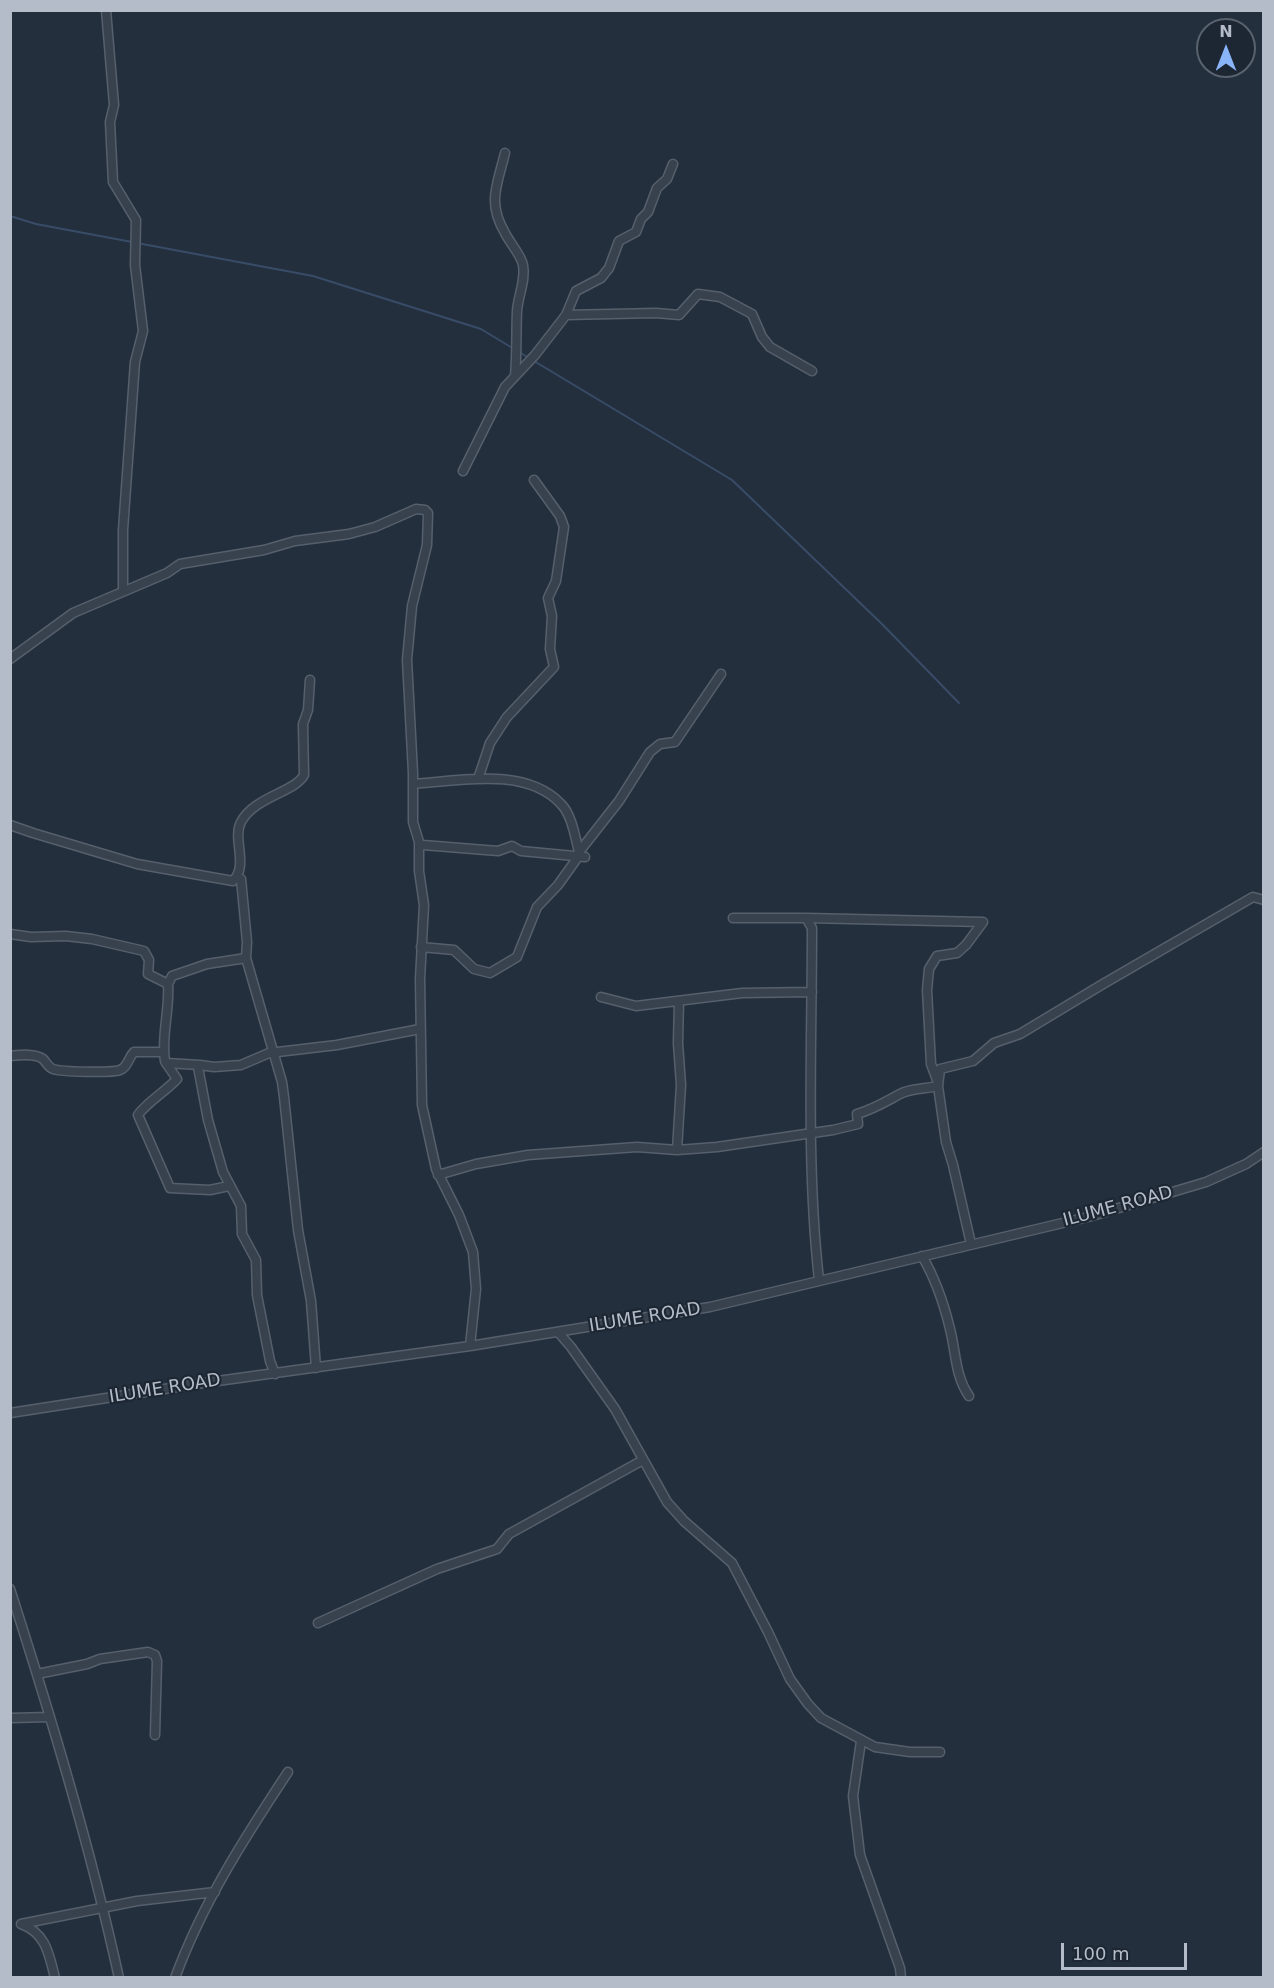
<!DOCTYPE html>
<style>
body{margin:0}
#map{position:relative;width:1274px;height:1988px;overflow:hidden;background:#242f3e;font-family:"DejaVu Sans",sans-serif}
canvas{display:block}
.frame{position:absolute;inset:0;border:12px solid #b4bcc9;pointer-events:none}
.north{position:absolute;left:1196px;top:18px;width:60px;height:60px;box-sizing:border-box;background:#1d2633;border:2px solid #59626f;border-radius:50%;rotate:0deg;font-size:16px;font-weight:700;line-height:24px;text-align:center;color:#b4bcc9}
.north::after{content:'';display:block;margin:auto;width:21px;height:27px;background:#8ab4f8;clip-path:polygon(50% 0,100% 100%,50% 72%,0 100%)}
.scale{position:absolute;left:1061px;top:1943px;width:126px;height:27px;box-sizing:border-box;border:3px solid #b4bcc9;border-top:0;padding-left:8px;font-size:18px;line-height:21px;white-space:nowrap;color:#b4bcc9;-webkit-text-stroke:4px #1d2633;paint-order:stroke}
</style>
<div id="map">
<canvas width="1274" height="1988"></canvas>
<div class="frame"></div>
<div class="north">N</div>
<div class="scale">100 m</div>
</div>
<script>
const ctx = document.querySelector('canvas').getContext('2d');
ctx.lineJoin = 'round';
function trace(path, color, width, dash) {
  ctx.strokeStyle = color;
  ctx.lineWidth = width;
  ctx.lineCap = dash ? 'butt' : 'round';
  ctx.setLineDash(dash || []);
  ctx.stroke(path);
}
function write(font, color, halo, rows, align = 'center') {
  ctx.font = font + ' "DejaVu Sans",sans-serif';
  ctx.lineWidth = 4.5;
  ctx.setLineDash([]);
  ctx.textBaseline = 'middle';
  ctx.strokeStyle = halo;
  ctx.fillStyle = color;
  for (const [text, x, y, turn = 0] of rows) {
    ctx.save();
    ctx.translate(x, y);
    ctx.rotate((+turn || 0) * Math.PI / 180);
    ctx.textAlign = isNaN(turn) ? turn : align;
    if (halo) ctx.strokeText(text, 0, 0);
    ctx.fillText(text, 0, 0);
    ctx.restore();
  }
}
trace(new Path2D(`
 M10 216 36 224 132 242
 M137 243 313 276 481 329 514 349
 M519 352 529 358
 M534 361 732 480 882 624 959 703`), '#394c67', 2);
const minor = new Path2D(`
 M106 10 114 105 110 122 113 182 136 220 135 265 143 331 135 362 123 530V591
 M505 153C497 186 487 202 505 233 510 243 521 255 523 265 526 280 518 296 517 311 516 333 517 354 515 376
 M566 315 576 291 601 278 609 268 619 241 636 232 641 219 648 212 657 188 667 179 673 164
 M463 471 505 387 535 355 566 315 656 313 679 315 698 294 720 297 752 314 762 337 770 347 812 371
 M10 659 73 613 167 573 180 564 264 550 295 541 349 534 375 527 416 509 425 510 428 513 427 545 412 606 407 660 413 773V822L419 842V871L424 905 420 979 422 1105 436 1169 459 1215 473 1252 476 1289 470 1346
 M478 779 490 743 507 717 554 667 550 649 552 616 548 598 556 581 564 527 560 516 534 480
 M413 784C458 781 526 766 561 804 572 815 575 837 579 852
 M10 825 33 833 137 864 233 881C249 865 232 839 241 822 254 797 295 792 304 775L303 724 308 710 310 680
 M423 845 498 851 512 846 521 851 585 857
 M241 879 247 942 246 958 282 1082 284 1097 298 1230 311 1301 316 1368
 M733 918H806L812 928C812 1045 806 1163 819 1280
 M806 918 983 922 966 945 957 953 937 956 929 969 927 990 931 1064 937 1080
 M10 934 31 937 66 936 92 939 144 951 149 960 148 974 168 984C170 1010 161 1035 165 1061L166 1063 200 1065
 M421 947 454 950 474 969 490 973 517 957 537 907 558 885 578 857 579 852 619 801 650 752 660 744 675 742 721 674
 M168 984 172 976 207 964 246 958
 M601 997 636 1006 742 993 812 992
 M10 1056C20 1055 35 1053 43 1059 47 1063 48 1067 53 1069 61 1072 112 1073 120 1070 128 1067 128 1058 134 1052H164
 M166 1063 177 1079C166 1091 146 1103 138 1115L170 1188 210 1190 229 1186
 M938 1086 946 1142 953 1165 971 1244
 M677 1150 681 1085 678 1043 679 1001
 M438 1175 476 1164 528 1155 637 1147 677 1150 717 1147 833 1130 858 1124 857 1114C874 1109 885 1102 900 1094 910 1088 926 1089 938 1086L940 1069 973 1061 994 1043 1020 1034 1103 984 1253 897 1264 900
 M922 1256C935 1278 944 1304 950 1329 956 1352 955 1376 969 1396
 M558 1332 571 1347 615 1409 667 1502 684 1521 732 1563 768 1632 790 1679 808 1704 821 1718 875 1747 910 1752H940
 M275 1374 270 1361 257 1295 256 1260 242 1234 241 1206 223 1172 208 1120 198 1067 200 1065 214 1067 241 1065 269 1053 337 1045 420 1029
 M10 1413 203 1383 470 1346 710 1307 1092 1216 1206 1182 1246 1164 1264 1152
 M10 1589C51 1717 90 1846 119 1978
 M318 1623 437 1569 497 1549 509 1534 643 1460
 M37 1674 87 1664 100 1659 148 1652 155 1655 157 1661 155 1735
 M10 1718 50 1717
 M861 1741 853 1796 860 1855 900 1968 901 1978
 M55 1978C49 1954 46 1933 21 1924L137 1901 215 1892
 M175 1978C202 1904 245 1837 288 1772`);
trace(minor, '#565f6c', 11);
trace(minor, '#38414e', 8);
write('18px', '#b4bcc9', '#1d2633', [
 ["ILUME ROAD",1118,1207,-15],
 ["ILUME ROAD",645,1318,-9],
 ["ILUME ROAD",165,1389,-9]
]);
</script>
